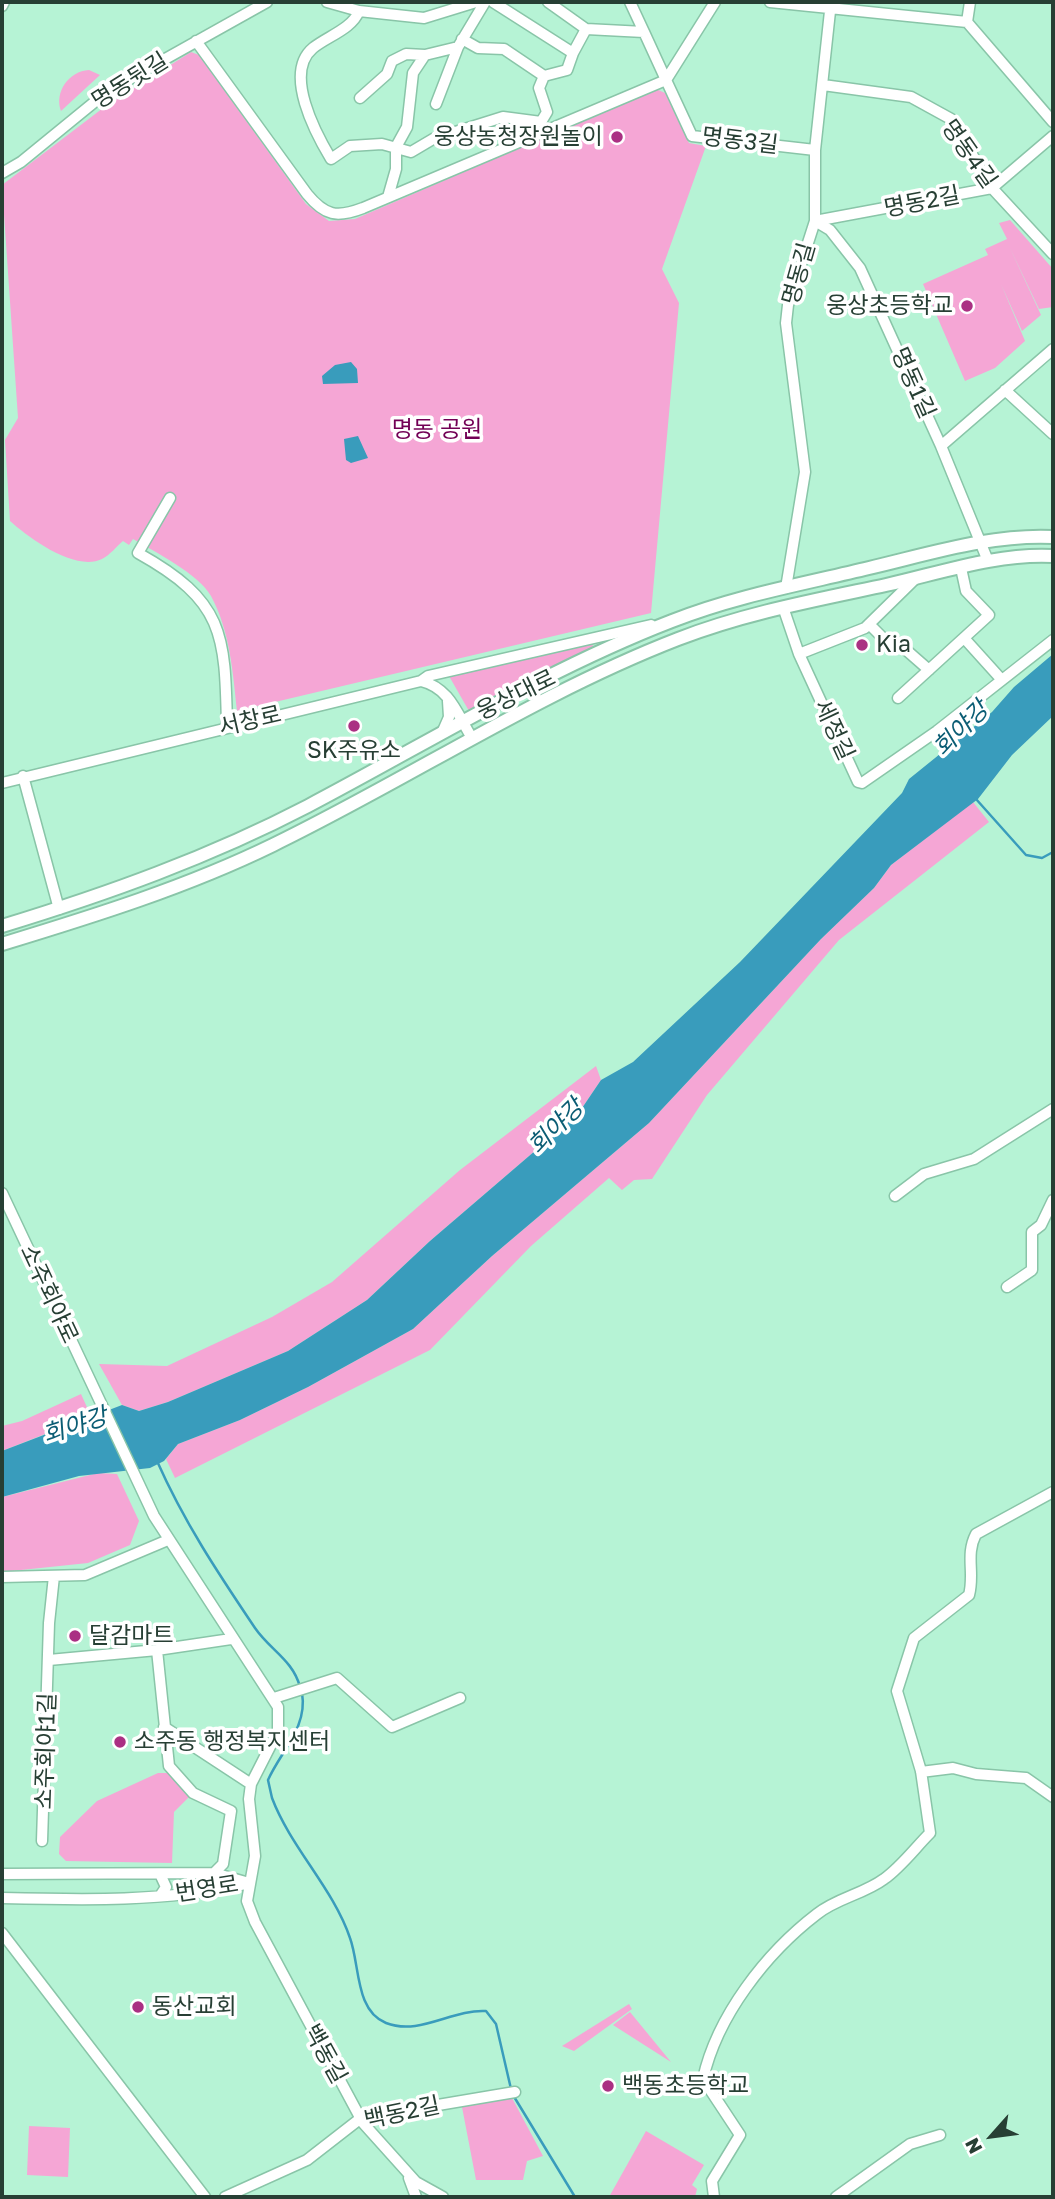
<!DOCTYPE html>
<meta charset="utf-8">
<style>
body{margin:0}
#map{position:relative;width:1055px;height:2199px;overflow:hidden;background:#b6f3d5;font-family:"Golos Text",sans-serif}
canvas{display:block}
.frame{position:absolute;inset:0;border:4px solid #273f34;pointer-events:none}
.north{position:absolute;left:957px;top:2101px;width:70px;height:70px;-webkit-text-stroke:5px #fff;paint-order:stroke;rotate:242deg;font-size:19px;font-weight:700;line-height:28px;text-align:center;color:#273f34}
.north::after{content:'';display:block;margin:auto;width:24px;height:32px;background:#273f34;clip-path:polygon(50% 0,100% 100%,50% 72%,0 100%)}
</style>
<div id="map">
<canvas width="1055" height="2199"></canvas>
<div class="frame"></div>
<div class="north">N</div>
</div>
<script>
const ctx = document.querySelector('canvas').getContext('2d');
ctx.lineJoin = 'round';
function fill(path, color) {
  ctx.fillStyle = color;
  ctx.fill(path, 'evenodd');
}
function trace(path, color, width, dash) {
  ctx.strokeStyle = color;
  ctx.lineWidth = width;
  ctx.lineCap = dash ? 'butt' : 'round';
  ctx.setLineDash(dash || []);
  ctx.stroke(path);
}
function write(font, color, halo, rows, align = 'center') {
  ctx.font = font + ' "Golos Text","Noto Sans KR",sans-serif';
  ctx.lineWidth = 7;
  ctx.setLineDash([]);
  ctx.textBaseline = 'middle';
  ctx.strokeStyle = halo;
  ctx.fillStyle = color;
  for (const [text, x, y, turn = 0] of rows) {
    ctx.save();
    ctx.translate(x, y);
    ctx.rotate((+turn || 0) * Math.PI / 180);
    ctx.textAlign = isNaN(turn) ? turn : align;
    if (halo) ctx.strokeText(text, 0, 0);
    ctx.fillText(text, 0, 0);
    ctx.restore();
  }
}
fill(new Path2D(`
 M191 52 199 55 306 204 329 221 355 219 656 89 665 93 689 143 706 146 662 269 679 303 651 613 237 711C233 673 230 631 211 596 199 574 155 552 133 539L129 545 123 541C117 546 110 555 102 559 75 572 29 538 10 521L5 440 18 418 2 185 107 105Z
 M89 70 100 75 61 111C54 92 69 71 89 70Z
 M1010 220 1053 269V307L1039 309 1009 246 1041 315 1022 331 1001 284 1025 341 995 368 965 381 923 284 988 255 985 249 1007 239 999 223Z
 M589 643 593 645 591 651 469 711 449 676Z
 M973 802 989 822 839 940 707 1095 652 1179 634 1180 622 1190 609 1178 531 1246 430 1350 175 1478 166 1459 178 1444 240 1420 308 1387 413 1329 492 1256 649 1123 821 939 874 888 891 865Z
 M596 1066 601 1080 578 1114 430 1241 367 1300 288 1351 168 1402 139 1411 122 1405 99 1364 167 1366 272 1317 332 1282 460 1170Z
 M81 1394 91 1416 2 1451V1426L22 1421Z
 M98 1473 117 1474 139 1521 130 1545 88 1563 2 1572V1497Z
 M158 1773H170L191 1795 174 1812 172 1863 66 1861 59 1854 60 1837 97 1801Z
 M629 2004 632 2009 574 2051 562 2046Z
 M630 2012 671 2062 613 2025Z
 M512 2098 543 2156 527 2161 523 2180H476L462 2107Z
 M29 2126 70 2128 68 2177 27 2175Z
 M646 2131 704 2165 692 2185 697 2189 695 2197H609Z`), '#f5a6d5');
fill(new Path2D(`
 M351 362 357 369 358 383 323 384 322 376 335 365Z
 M358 436 368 458 351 463 346 460 344 439Z
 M1053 654V716L1012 755 978 799 891 865 874 888 821 939 649 1123 492 1256 413 1329 308 1387 240 1420 178 1444 164 1461 150 1468 79 1476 2 1497V1451L122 1405 139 1411 168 1402 288 1351 367 1300 430 1241 578 1114 601 1080 633 1062 740 962 902 793 909 779 992 712 1014 687Z`), '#399cbc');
trace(new Path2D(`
 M976 799 1026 855 1042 858 1053 852
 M157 1461C184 1522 218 1573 255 1628 270 1650 293 1660 300 1687
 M302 1693C308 1727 281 1751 268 1780L272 1798C291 1848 333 1888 350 1938 360 1965 355 2011 386 2023 420 2036 452 2009 486 2011L496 2024 511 2089
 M513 2095 575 2197`), '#399cbc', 2.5);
const minor = new Path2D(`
 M327 2 359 11 424 18 476 2
 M493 2 573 53 586 29
 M630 2 644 32
 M715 2 666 80 692 136 815 150
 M770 2 967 22 1053 122
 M2 6 4 2
 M359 11C352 29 328 36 313 48 283 73 316 134 331 159L350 146 382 144 411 152 433 139 503 117 541 122 547 112 539 88 544 76 504 49 478 48 462 39
 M967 22 970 2
 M196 41 307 194C325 216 337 218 363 208L666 80 644 32 586 29 548 2
 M544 76 567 70 573 53
 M823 85 911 97 951 119 992 188 1053 254
 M360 98 387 74 392 61 406 54 425 55
 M436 104 458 47
 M2 173 21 162 108 91 267 2
 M388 197 396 169V147L407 127 413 73 425 55 458 47 485 2
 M815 221 830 230 860 268 941 446 988 561
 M815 221 992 188 1053 136
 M1005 390 1053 434
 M941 446 1053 349
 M170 498 138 553C224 601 225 633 227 726
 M786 588 805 472 786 323 788 305 815 221V150L831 2
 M783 607 799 654 858 782 862 783 937 731 1053 640
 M869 624 889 644 897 642 929 670
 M964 638 1001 679
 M799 654 865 628 916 578
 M421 681 428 676 651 625
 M898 698 989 615 966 591 961 568
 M442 733 449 717 448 701
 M23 776 59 909
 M2 783 421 681C450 688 457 714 472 738
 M2 1193 154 1516 278 1707V1731L251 1784 249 1799 255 1856 247 1901 255 1922 363 2123 416 2182 443 2197
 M895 1196 924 1174 974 1159 1053 1109
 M1007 1287 1032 1270V1232L1041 1225 1053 1200
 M2 1577 85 1575 168 1540
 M157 1650 169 1766 193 1793 231 1811 223 1864 214 1873
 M49 1660 157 1650 231 1639
 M274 1698 337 1678 392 1727 460 1698
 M164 1727 251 1784
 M921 1772 953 1768 976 1774 1026 1778 1053 1797
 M42 1841 49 1623 54 1576
 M2 1874 214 1873 249 1883
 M160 1874 166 1887 160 1896
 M2 1898C84 1900 165 1902 245 1884
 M2 1933 205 2197
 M409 2178 416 2197
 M225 2197 307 2160 361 2118 515 2092
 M714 2197 712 2181 740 2135 703 2079C717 2016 766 1953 817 1914 837 1898 864 1894 884 1879 901 1867 915 1848 930 1833L921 1771 897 1691 914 1638 969 1595C975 1573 965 1555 976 1534L1053 1492
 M836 2197 910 2144 940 2135`);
const major = new Path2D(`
 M2 926C107 894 210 857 308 806 428 743 545 670 672 621 735 596 803 584 869 568 929 554 991 534 1053 537
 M2 944C94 916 187 887 273 845 409 779 536 694 678 639 745 613 816 600 886 585 940 573 997 553 1053 556`);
trace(minor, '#89c5a8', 13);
trace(major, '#89c5a8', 16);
trace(minor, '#fff', 10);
trace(major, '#fff', 12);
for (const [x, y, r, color] of [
 [617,137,7,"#aa3083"],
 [967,306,7,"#aa3083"],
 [862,645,7,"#aa3083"],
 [354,726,7,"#aa3083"],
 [75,1636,7,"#aa3083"],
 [120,1742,7,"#aa3083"],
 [138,2007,7,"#aa3083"],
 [608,2086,7,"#aa3083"]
]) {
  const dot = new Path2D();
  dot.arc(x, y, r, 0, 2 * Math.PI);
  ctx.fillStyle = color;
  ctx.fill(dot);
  trace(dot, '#fff', 2.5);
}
write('23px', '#273f34', '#fff', [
 ["명동뒷길",130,81,-32],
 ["명동3길",740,141,7],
 ["명동4길",969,154,55],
 ["명동2길",922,202,-11],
 ["명동길",799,274,-74],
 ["명동1길",913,383,66],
 ["웅상대로",516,695,-26],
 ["서창로",250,721,-13],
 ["세정길",834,730,65],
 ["소주회야로",49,1294,65],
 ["소주회야1길",46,1751,-88],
 ["번영로",207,1889,-9],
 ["백동길",325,2054,61],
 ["백동2길",402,2113,-12]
]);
write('23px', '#273f34', '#fff', [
 ["웅상농청장원놀이",603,137,"right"],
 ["웅상초등학교",953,306,"right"],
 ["Kia",876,645],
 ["SK주유소",354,751,"center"],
 ["달감마트",89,1636],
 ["소주동 행정복지센터",134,1742],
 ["동산교회",152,2007],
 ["백동초등학교",622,2086]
], 'left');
write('23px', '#720055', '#fff', [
 ["명동 공원",437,430]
]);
write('italic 24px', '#0b5d74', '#fff', [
 ["회야강",961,729,-45],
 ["회야강",556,1127,-45],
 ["회야강",75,1426,-18]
]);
</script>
